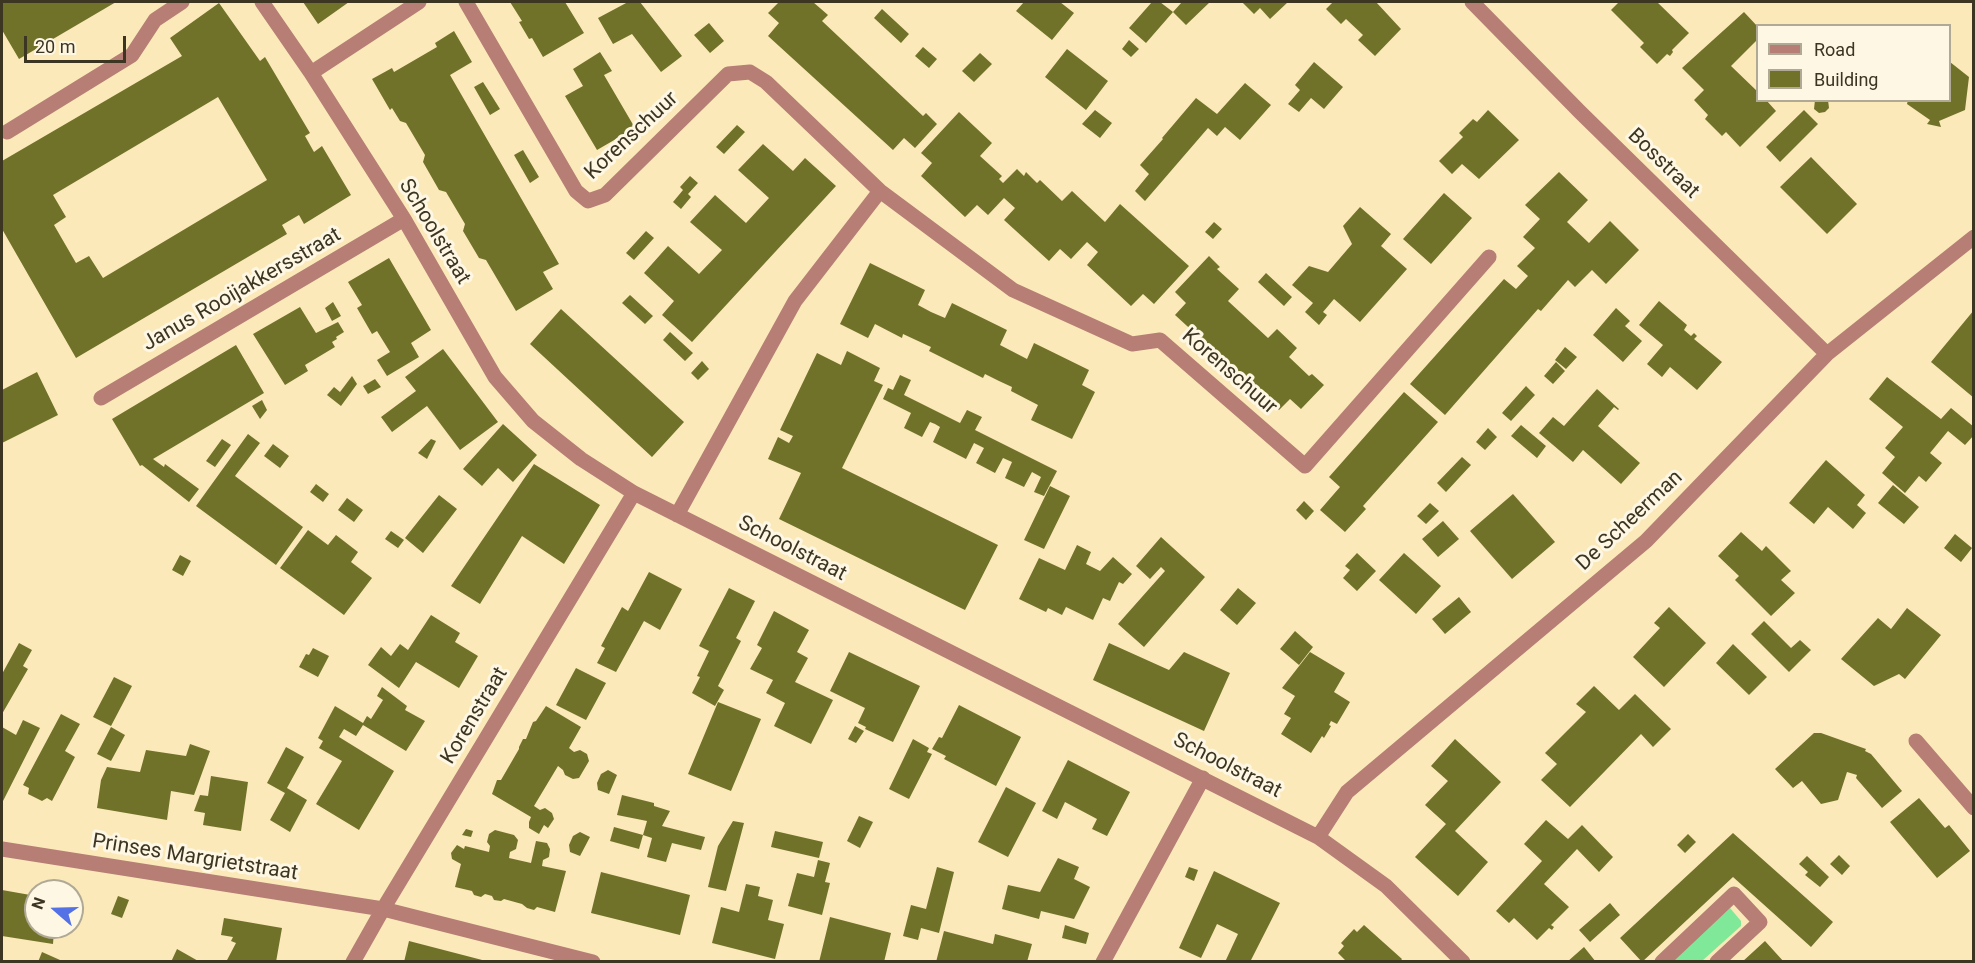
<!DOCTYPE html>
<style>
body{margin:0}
#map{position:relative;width:1975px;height:963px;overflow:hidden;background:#fbe9b9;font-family:Roboto,sans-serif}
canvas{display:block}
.frame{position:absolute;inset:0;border:3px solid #3c3522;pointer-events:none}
.legend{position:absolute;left:1756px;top:24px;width:195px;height:78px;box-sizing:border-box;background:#fef7e4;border:2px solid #b0a996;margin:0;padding:8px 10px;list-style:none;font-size:18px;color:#3c3522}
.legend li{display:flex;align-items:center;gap:12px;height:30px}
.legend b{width:30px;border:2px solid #b0a996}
.north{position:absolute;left:24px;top:879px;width:60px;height:60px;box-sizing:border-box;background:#fef7e4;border:2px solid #b0a996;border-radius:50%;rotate:290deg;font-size:16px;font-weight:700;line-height:24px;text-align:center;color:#3c3522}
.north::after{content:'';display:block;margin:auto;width:21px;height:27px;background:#5571e6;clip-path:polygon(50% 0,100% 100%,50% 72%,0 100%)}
.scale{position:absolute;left:24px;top:36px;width:102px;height:27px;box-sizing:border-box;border:3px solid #3c3522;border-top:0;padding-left:8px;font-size:18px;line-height:21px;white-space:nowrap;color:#3c3522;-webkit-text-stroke:4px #fef7e4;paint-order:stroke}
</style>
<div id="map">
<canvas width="1975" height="963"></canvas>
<div class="frame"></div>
<ul class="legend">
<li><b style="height:8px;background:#b67e75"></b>Road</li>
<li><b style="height:16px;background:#717229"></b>Building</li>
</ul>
<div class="north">N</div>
<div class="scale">20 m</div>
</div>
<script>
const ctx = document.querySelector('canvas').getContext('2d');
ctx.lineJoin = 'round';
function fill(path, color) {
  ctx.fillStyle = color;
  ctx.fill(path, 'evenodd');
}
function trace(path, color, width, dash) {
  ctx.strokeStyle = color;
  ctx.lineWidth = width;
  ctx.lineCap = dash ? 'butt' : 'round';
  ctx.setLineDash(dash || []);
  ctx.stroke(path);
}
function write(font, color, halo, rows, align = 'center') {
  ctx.font = font + ' Roboto,sans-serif';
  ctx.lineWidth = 6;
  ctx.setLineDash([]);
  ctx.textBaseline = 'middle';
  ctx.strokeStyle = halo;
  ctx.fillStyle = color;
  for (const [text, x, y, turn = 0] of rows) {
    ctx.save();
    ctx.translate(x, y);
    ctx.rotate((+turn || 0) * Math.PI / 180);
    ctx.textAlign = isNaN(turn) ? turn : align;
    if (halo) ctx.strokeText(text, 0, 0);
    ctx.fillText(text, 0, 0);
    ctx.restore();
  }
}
fill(new Path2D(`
 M1730 908 1741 921V926L1702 961H1675L1674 959Z`), '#80e999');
fill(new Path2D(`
 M2 2H116L19 59 2 30Z
 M303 2H349L318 24Z
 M510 2H565L584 33 543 57 532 38 529 39 519 22 522 21Z
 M628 2H640L682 56 661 72 632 34 613 44 598 18Z
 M779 2H813L828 15 822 21 923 116 926 113 937 124 915 148 904 138 893 150 768 36 779 23 768 13Z
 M1024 2H1060L1074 13 1052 40 1016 11Z
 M1152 2H1160L1173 12 1146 43 1129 28Z
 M1182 2H1210L1186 25 1173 12Z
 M1242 2H1288L1270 19 1260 8 1254 14Z
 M1333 2H1376L1401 29 1375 56 1358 40 1363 35 1346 19 1341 24 1326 9Z
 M1619 2H1657L1689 33 1672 50 1673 52 1670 56 1667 54 1657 64 1640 47 1644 43 1611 10Z
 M219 3 260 61 265 57 310 133 305 136 314 152 322 146 351 195 304 224 299 215 282 225 287 234 76 358 2 229V161L182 56 170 38ZM218 97 267 180 103 278 89 256 76 263 54 225 66 217 53 195Z
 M882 9 909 34 901 43 874 18Z
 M1744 12 1758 27V39L1731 66 1758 92V100H1766L1776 111 1740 147 1726 132 1722 136 1705 119 1708 115 1694 100 1704 90 1682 68Z
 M709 23 724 41 710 53 694 35Z
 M454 31 472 62 450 75 559 264 543 272 553 289 516 311 486 260 479 258 463 231 465 224 446 192 439 190 423 162 425 155 406 123 400 121 392 108 390 110 372 79 392 68 394 72 437 47 435 43Z
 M1129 40 1139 49 1131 57 1122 49Z
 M923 47 937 59 929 68 915 56Z
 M1067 49 1108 81 1086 110 1045 77Z
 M600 52 612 71 604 75 635 128 597 150 565 96 583 86 573 69Z
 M980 53 992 64 974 82 962 71Z
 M1314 62 1343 87 1324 109 1311 98 1299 112 1288 104 1300 90 1295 85Z
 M1950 62 1969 77 1965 110 1939 121 1941 127 1927 124 1930 120 1907 104 1908 100H1950Z
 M483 82 500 109 490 115 474 87Z
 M1245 83 1271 105 1240 140 1225 127 1217 136 1208 128 1145 201 1135 191 1149 174 1140 165 1163 139 1162 138 1196 98 1217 114Z
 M1815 100H1828L1829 108 1825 112 1819 113 1814 109Z
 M1095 110 1112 123 1100 138 1082 124Z
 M1488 110 1519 140 1479 179 1462 164 1452 174 1439 161 1463 137 1459 133 1473 119 1477 122Z
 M1804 110 1818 124 1780 162 1766 147Z
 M959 112 992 143 980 156 1002 176 999 179 1003 183 1017 169 1024 176 1026 172 1037 183 1040 180 1062 201 1072 191 1105 222 1120 204 1189 266 1154 304 1143 294 1131 306 1087 265 1098 252 1087 242 1071 259 1060 249 1049 261 1004 220 1015 208 1004 198 988 215 977 205 965 217 921 176 932 163 921 153Z
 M737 125 745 132 724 154 716 147Z
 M763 144 793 171 805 158 836 186 692 342 662 315 674 301 644 273 668 246 699 274 722 250 690 222 715 195 746 223 757 211 769 198 738 170Z
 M523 150 539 177 530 183 514 155Z
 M1811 157 1857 204 1827 234 1780 187Z
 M1559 172 1588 200 1567 222 1589 243 1610 221 1639 250 1606 284 1592 270 1575 287 1568 280 1541 311 1538 309 1445 415 1410 384 1504 279 1516 289 1528 276 1517 266 1535 248 1523 237 1540 219 1525 205Z
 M690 176 698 183 688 194 691 197 681 209 673 202 683 190 680 187Z
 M1444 193 1472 218 1431 264 1403 239Z
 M1360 207 1391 234 1381 246 1407 269 1360 322 1334 299 1323 312 1327 315 1319 325 1305 312 1313 303 1292 285 1309 266 1328 272 1352 244 1343 226Z
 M1214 222 1222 229 1213 239 1205 232Z
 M646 231 654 238 634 260 626 253Z
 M1209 256 1220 267 1217 269 1239 289 1228 301 1268 338 1277 329 1297 348 1289 357 1309 376 1312 374 1324 385 1301 409 1290 399 1279 410 1175 315 1186 303 1175 292Z
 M389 258 431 330 411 343 419 357 387 376 377 360 390 352 377 331 372 334 357 308 362 305 348 282Z
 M870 263 925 290 918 305 931 312 945 318 952 303 1007 330 1000 345 1027 359 1034 343 1089 370 1082 385 1095 392 1072 439 1031 420 1038 405 1011 391 1012 387 999 381 985 374 983 378 929 351 931 347 903 334 902 338 875 324 868 338 840 324Z
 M1266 273 1292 297 1284 306 1258 282Z
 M630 295 653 316 645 324 622 303Z
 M1659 301 1687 325 1684 330 1691 336 1694 333 1697 336 1694 339 1722 362 1697 390 1670 367 1662 377 1647 364 1663 345 1639 325Z
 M333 302 341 316 332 321 325 308Z
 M300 307 316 333 338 322 344 332 336 337 337 339 332 342 335 347 305 365 308 371 285 385 253 334Z
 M1616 308 1630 321 1625 326 1642 341 1623 362 1593 335Z
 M561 309 684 422 652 457 530 344Z
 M1974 310V398L1931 362Z
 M670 332 693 353 685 361 663 340Z
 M236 345 264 393 153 459 164 467 165 464 199 489 189 502 142 465 140 466 112 419Z
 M1565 347 1577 357 1566 369 1555 360Z
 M443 349 498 422 460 450 427 406 392 432 381 417 416 391 405 377Z
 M847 351 880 368 874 381 883 385 842 468 998 545 965 610 779 519 801 473 768 459 778 437 789 443 793 436 780 430 817 353 841 365Z
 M702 361 709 369 698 380 691 373Z
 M1556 362 1565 371 1553 384 1544 376Z
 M37 372 58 415 2 443V390Z
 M900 375 911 380 904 395 960 423 967 410 982 417 975 430 1057 471 1044 496 1034 492 1041 477 1032 472 1024 487 1005 478 1012 462 1003 458 995 473 976 463 984 448 974 443 966 459 933 442 940 427 935 424 930 422 922 437 904 428 911 413 883 399 888 388 893 390Z
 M352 376 357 384 341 406 327 395 334 387 340 392Z
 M1887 377 1941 419 1951 408 1974 427V435L1965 445 1948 431 1930 453 1942 463 1926 482 1919 476 1905 493 1882 473 1895 457 1885 448 1903 427 1869 399Z
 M375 379 381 387 368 394 363 386Z
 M1526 386 1535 395 1511 421 1502 413Z
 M1597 389 1619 409 1618 410 1614 407 1598 426 1640 463 1621 484 1583 450 1573 462 1539 433 1553 417 1564 426Z
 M1404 392 1438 422 1363 506 1366 509 1345 532 1320 510 1340 487 1329 477Z
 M262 400 267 410 260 419 252 406Z
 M503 424 537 455 513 482 498 468 482 486 463 469Z
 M1521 425 1546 446 1537 458 1511 436Z
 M1488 428 1497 437 1485 450 1476 442Z
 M248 434 260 443 235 476 303 527 276 565 196 506Z
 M222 439 231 445 215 467 206 461Z
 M431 439 436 441 427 459 418 453Z
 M273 444 289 456 280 468 264 456Z
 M1462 457 1471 465 1446 492 1437 483Z
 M1826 460 1865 495 1857 505 1866 513 1853 529 1828 507 1814 524 1789 503Z
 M534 464 600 505 564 564 522 536 480 604 451 586Z
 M316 484 329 494 323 502 310 492Z
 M1893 485 1919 507 1904 524 1878 503Z
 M1050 486 1070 496 1044 549 1024 540Z
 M1513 494 1555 542 1512 579 1470 531Z
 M439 495 457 509 423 553 405 538Z
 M347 498 363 510 354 522 338 510Z
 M1304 501 1314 511 1306 520 1296 510Z
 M1430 503 1439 511 1426 524 1417 516Z
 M1443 521 1459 539 1438 557 1422 539Z
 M308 530 328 545 336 535 358 552 351 562 372 578 344 615 280 568Z
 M391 531 404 540 398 548 385 539Z
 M1741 532 1762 551 1766 546 1791 571 1781 580 1795 593 1771 616 1735 580 1739 576 1718 556Z
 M1955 534 1972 548 1961 562 1944 548Z
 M1161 537 1205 577 1144 647 1118 624 1165 571 1161 567 1150 579 1136 566Z
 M1077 545 1091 552 1086 564 1100 571 1113 557 1132 574 1123 584 1119 582 1110 601 1103 598 1093 620 1066 607 1062 615 1048 608 1046 612 1019 599 1039 558 1065 570Z
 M1357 553 1376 571 1357 591 1343 578 1350 570 1345 566Z
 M1404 553 1441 586 1416 614 1379 580Z
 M180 555 191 561 183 576 172 570Z
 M649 572 682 589 660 630 644 621 616 672 597 663 605 648 601 646 622 607 628 611Z
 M729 588 755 601 736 638 741 641 718 686 724 690 715 706 692 693 700 677 697 676 709 651 699 646Z
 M1238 588 1256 603 1237 625 1220 610Z
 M1459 597 1471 612 1445 634 1432 619Z
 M1669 607 1706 643 1664 687 1633 657 1660 628 1654 623Z
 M1907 608 1941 635 1905 679 1899 674 1874 686 1841 659 1878 618 1891 629Z
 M774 611 809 630 797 652 808 658 795 682 833 700 811 744 774 726 785 703 766 693 773 680 750 669 762 648 757 645Z
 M431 615 460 633 455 642 478 656 459 688 416 662 399 688 368 665 381 647 391 656 400 644 408 650Z
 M1764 621 1791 648 1800 640 1811 650 1789 672 1751 634Z
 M1295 631 1313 647 1299 665 1280 649Z
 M19 643 32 650 23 666 28 669 2 714V674Z
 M1109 643 1169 670 1184 652 1230 673 1204 731 1093 680Z
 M1733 644 1767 677 1749 695 1716 663Z
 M313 648 329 656 318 677 299 667 306 654 309 655Z
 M849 652 920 686 893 742 865 729 866 727 858 723 865 708 830 691Z
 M1310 652 1345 673 1334 692 1350 702 1337 724 1331 721 1329 725 1331 726 1324 738 1322 736 1311 753 1281 734 1291 718 1284 714 1295 696 1282 688Z
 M576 668 606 683 586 720 556 705Z
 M114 677 132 686 111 726 93 717Z
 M1594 686 1619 710 1635 694 1671 729 1653 747 1641 734 1570 807 1541 780 1557 764 1545 753 1586 712 1576 704Z
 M382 687 407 706 405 710 425 721 406 751 363 725 356 736 344 729 339 737 394 771 359 830 316 804 342 761 319 748 323 741 318 738 335 706 363 723 367 716 371 719 383 700 377 696Z
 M718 702 761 719 731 791 688 774Z
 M959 705 1021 737 996 786 944 759 946 756 932 749 939 737 942 738Z
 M546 706 581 727 569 748 574 752 580 750 587 754 589 761 579 778 573 779 565 775 563 770 558 766 534 806 540 810 545 808 552 813 554 819 548 828 544 825 539 834 529 828V822L531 817 492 794 497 780H501L519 749V747L523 739H526L533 722 536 721Z
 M61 714 80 724 65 751 75 757 52 801 47 798 42 801 28 794 29 788 23 785Z
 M23 720 40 728 2 803V727L16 735Z
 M855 726 864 731 856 743 848 739Z
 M111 727 125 735 111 761 97 754Z
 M1814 733H1821L1866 749 1865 751 1871 754 1902 791 1882 808 1856 778 1857 775 1847 772 1838 800 1821 804 1802 781 1793 788 1775 769Z
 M913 739 929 748 927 752 932 754 909 799 889 789Z
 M1455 739 1501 782 1455 831 1488 862 1458 896 1415 857 1446 824 1425 805 1448 781 1431 766Z
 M190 744 210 751 194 795 171 791 167 820 97 808 101 780 107 767 140 772 146 750 186 756Z
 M286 747 304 757 287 788 307 800 290 832 270 820 285 793 267 783Z
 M1068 760 1130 792 1107 836 1092 829 1097 819 1065 802 1057 819 1042 811Z
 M608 770 617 775 609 794 598 790 597 783 601 774Z
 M211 776 248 782 241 831 203 825 205 813 194 811 200 795 208 796Z
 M1006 787 1036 803 1008 857 978 842Z
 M622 795 654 803V806L670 811 662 826 705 837 701 850 672 843 666 862 647 857 652 838 643 835 639 849 610 841 614 827 643 835 647 821 617 815Z
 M1919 798 1945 828 1949 825 1970 851 1937 878 1890 822Z
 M859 816 873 822 860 848 847 841Z
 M1546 820 1568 839 1582 825 1613 857 1599 872 1577 849 1544 884 1569 907 1551 925 1554 927 1552 930 1549 928 1537 940 1514 918 1509 923 1496 911 1542 861 1524 844Z
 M733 821 744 823 726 891 708 887 718 846Z
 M466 829 473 831 471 837 462 835Z
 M495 830 514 835 518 840 516 849 510 852 509 858 531 863 536 841 547 843 550 849 549 857 543 860 542 866 566 871 555 912 537 907 534 910 527 908 522 904 504 899 501 901 494 900 492 896 485 894 481 897 474 895 472 891 455 887 461 864 452 859 451 853 457 845 464 849 465 846 489 852 490 846 487 842 489 834Z
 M775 831 823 842 819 858 771 847Z
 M580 832 590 837 580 856 570 852 569 845 573 836Z
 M1733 833 1833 922 1811 947 1733 877 1642 962 1620 938Z
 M1688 834 1696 842 1685 853 1677 845Z
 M1839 855 1850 866 1842 875 1830 864Z
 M1807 856 1829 877 1820 887 1805 875 1808 872 1799 864Z
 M1058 858 1079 867 1074 879 1090 887 1074 919 1041 911 1039 919 1002 909 1008 885 1040 892Z
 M818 860 830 863 825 882 830 883 822 915 788 906 797 873 814 877Z
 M937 867 954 872 939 933 921 928 918 940 903 936 911 905 926 909Z
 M1189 867 1198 870 1194 881 1185 877Z
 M1214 871 1280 903 1250 962H1225L1238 934 1217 924 1201 958 1179 948Z
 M601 872 690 895 680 935 591 913Z
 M746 884 760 887 758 896 773 900 768 920 784 924 775 959 712 943 721 907 739 912Z
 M2 890 36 896V927H59L58 931H54L53 944 2 936Z
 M118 896 129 900 122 918 111 914Z
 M1610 903 1620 915 1590 942 1579 930Z
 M830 917 891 933 884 962H819Z
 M224 918 282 928 276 962H226L236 943 231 941 233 937 221 935Z
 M1065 925 1089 933 1086 944 1062 938Z
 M1364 925 1402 959 1400 962H1347L1338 953 1344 946 1341 943 1354 929 1357 932Z
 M944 931 993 944 995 934 1032 944 1027 962H936Z
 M409 941 486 961V962H404Z
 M1765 941 1784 962H1742Z
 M1584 947 1596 962H1567Z
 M177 949 200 962H171Z
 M42 952 60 960 59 962H38Z`), '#717229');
trace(new Path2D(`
 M262 2 311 73 404 219 495 377 533 421 581 459 634 493 1318 837 1386 886 1463 962
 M466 2 576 191 588 201 605 195 728 74 750 72 766 82 880 191 1013 290 1132 344 1160 340 1305 466 1489 257
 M1472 2 1580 112 1827 354
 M311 73 419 2
 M7 132 132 55 155 20 182 2
 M101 398 404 219
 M677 515 795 301 880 191
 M1916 741 1974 808
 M1318 837 1347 792 1646 541 1827 354 1974 237
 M2 849 383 909 593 962
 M353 962 383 909 634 493
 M1103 962 1203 778
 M1662 962 1734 894 1760 922 1717 962`), '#b67e75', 15);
write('21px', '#3c3522', '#fef7e4', [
 ["Korenschuur",632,136,-43],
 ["Bosstraat",1663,164,44],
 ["Schoolstraat",434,232,59],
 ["Janus Rooijakkersstraat",242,290,-30],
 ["Korenschuur",1229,372,41],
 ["De Scheerman",1630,521,-43],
 ["Schoolstraat",792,549,27],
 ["Korenstraat",475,716,-59],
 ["Schoolstraat",1227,766,27],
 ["Prinses Margrietstraat",195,858,9]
]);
</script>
